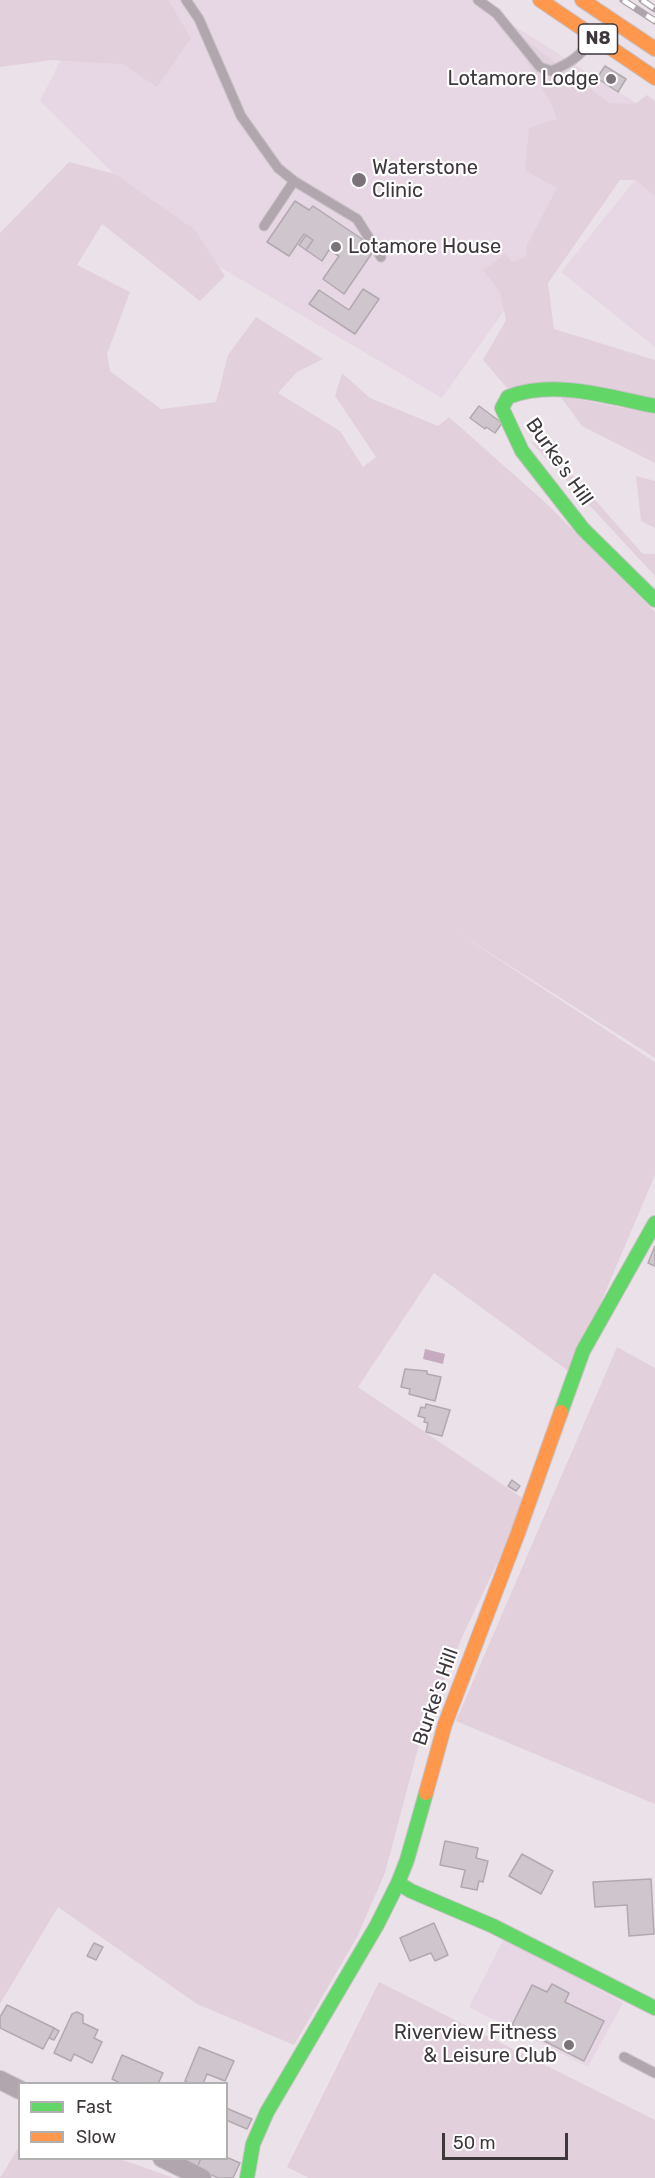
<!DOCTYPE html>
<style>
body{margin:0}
#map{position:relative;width:655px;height:2178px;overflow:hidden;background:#ebe2e9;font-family:Rubik,sans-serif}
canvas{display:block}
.legend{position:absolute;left:18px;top:2082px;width:210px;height:78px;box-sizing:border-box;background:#fff;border:2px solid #b2afb1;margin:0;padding:8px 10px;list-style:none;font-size:18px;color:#3e373c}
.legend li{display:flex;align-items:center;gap:12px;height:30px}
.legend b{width:30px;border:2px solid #b2afb1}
.scale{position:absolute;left:442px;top:2133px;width:126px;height:27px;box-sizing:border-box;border:3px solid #3e373c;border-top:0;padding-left:8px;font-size:18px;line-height:21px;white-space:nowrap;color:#3e373c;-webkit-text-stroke:4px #fff;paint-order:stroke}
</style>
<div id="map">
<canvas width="655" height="2178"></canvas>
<ul class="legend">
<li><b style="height:8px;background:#63d668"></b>Fast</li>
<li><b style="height:8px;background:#ff974d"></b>Slow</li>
</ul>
<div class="scale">50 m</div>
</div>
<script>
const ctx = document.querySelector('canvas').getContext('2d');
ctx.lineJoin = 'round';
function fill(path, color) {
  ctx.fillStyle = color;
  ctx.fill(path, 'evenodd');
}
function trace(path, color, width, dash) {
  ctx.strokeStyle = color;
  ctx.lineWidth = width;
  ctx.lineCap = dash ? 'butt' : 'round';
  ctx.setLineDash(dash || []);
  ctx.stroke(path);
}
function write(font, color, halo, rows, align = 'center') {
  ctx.font = font + ' Rubik,sans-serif';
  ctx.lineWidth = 4.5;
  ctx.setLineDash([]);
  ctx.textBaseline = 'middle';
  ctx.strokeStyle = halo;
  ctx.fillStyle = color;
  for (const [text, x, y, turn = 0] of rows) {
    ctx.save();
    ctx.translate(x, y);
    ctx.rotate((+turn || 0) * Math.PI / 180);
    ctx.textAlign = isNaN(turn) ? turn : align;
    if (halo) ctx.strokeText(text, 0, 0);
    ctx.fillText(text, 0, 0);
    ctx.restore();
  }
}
fill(new Path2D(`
 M91 0H473L647 110 442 398 191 250 40 101Z
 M635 180 655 196V347L561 272Z
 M505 1937 623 2003 588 2067 469 2007Z`), '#e7d6e3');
fill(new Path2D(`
 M0 0H168L191 38 157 87 123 64 52 60 0 67Z
 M523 38 609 103 635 104 647 95 655 101V196L635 180H620L548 283 554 329 655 360V401L508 389 483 360 506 320 500 292 483 270 505 254 512 262 526 257 527 245 557 188 525 170 529 128 557 119 552 105 524 57Z
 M69 162 115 174 195 230 225 276 200 301 102 224 77 265 130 292 107 354 110 371 161 409 216 402 228 355 256 317 323 359 297 372 278 393 340 431 363 467 376 457 335 396 342 373 370 398 438 426 449 417 547 504 655 612V1058L452 929 655 1062V1175L571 1373 434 1273 358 1387 527 1501 463 1635 421 1737 385 1873 357 1937 294 2045 197 2004 58 1907 0 2004V233Z
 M560 396 655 414V463L582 426Z
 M529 440 555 455 643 554H655V576Z
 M636 476 655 481V528L641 521Z
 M617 1347 655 1368V1804L456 1721Z
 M379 1982 655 2120V2178H309L287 2167Z
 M19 2147 20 2158 120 2159 174 2178H0Z`), '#e2d0dd');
fill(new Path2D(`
 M425 1349 445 1354 443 1364 423 1359Z`), '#c6aabf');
const building = new Path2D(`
 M605 66 626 79 618 92 597 78Z
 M295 201 309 210 313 206 362 239 359 244 372 253 344 294 323 279 339 256 329 250 322 261 306 250 313 240 304 234 289 256 267 242Z
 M306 235 313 240 306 250 299 245Z
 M363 289 379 299 355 334 309 304 319 290 349 310Z
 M479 406 502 423 495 433 486 427 485 429 470 418Z
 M655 1246V1266L648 1263Z
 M405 1369 427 1371V1374L441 1377 435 1401 409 1394 410 1389 401 1387Z
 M426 1404 450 1410 442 1436 426 1432 428 1423 424 1422 425 1418 418 1416 421 1407 425 1408Z
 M512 1480 520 1486 516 1491 508 1486Z
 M445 1841 478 1848 476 1858 488 1861 483 1882 479 1881 477 1890 461 1887 465 1870 440 1865Z
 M522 1854 553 1871 541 1894 509 1876Z
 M651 1879 654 1934 629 1936 627 1905 595 1907 593 1882Z
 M434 1923 448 1955 435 1961 431 1953 410 1961 400 1938Z
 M94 1943 103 1947 96 1960 87 1956Z
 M552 1984 569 1993 565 2002 604 2021 584 2061 512 2025 532 1985 547 1992Z
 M7 2005 54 2028 43 2049 0 2028V2017Z
 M77 2012 83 2015V2023L98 2030 94 2038 102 2042 92 2063 74 2054 71 2061 54 2053 72 2014Z
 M54 2028 59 2031 54 2040 49 2038Z
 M199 2047 234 2061 225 2081 207 2074 203 2084H191L185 2081Z
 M122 2055 163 2073 158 2084H122L112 2079Z
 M226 2108 252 2119 247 2129 226 2120Z
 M226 2157 240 2163 233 2178H218L197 2168 201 2158Z
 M177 2158H201L197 2168Z`);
fill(building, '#cec6cc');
trace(building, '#b1a9af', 1.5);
const lane = new Path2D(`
 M186 0 199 19 241 116 278 168 294 181 357 219 381 257
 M478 0 496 13 540 67 551 71C569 64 580 56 591 41
 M264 226 294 181
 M624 2057 655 2073`);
const street = new Path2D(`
 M0 2080 20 2090
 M162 2158 202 2178`);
const fast = new Path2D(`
 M655 406C609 397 554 379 508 397L502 408 522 451 583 529 655 600
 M561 1412 583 1351 655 1223
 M398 1883 411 1891 493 1926 655 2008
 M247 2178 253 2144 267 2112 377 1925 398 1883 407 1860 426 1793`);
const slow = new Path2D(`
 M540 0 655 78
 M582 0 655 49
 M426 1793 445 1724 518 1533 561 1412`);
trace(lane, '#c8c1c6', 11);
trace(street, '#c8c1c6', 20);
trace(fast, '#c8c1c6', 16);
trace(slow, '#c8c1c6', 16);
trace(lane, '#b1a6ae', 9);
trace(street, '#b1a6ae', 18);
trace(fast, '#63d668', 14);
trace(slow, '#ff974d', 14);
const rail = new Path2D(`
 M623 0 655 21
 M642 0 655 9`);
trace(rail, '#aea5ac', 7);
trace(rail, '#fff', 4.5, [14]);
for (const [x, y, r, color] of [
 [611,79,6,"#7b7379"],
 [359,180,8,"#7b7379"],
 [336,247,6,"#7b7379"],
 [569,2045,6,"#7b7379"]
]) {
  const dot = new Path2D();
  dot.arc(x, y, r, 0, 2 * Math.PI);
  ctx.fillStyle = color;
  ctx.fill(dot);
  trace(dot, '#fff', 2);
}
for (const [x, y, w] of [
 [598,39,39]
]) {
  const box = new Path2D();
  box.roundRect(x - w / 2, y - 15, w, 30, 4.5);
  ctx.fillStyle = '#fff';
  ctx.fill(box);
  trace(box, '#3e373c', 1.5);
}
write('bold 18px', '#3e373c', null, [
 ["N8",598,39]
]);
write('20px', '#3e373c', '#fff', [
 ["Lotamore Lodge",599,79],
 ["Waterstone",372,168,"left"],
 ["Clinic",372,191,"left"],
 ["Lotamore House",348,247,"left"],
 ["Riverview Fitness",557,2033],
 ["& Leisure Club",557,2056]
], 'right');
write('20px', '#3e373c', '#fff', [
 ["Burke's Hill",559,462,55],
 ["Burke's Hill",436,1697,-71]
]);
</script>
